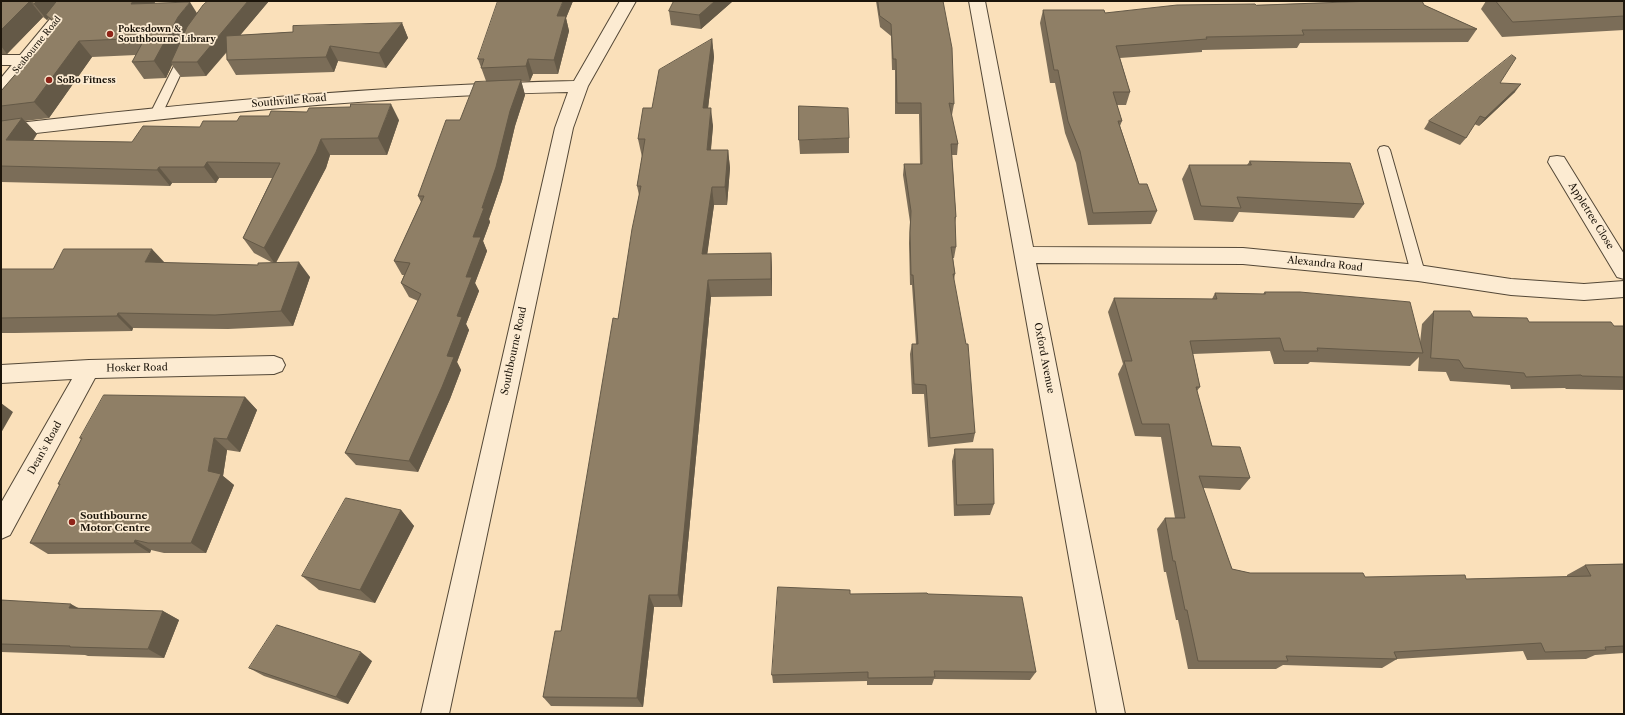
<!DOCTYPE html>
<style>
body{margin:0}
#map{position:relative;width:1625px;height:715px;overflow:hidden;background:#fae0ba;font-family:"Libre Caslon Text",serif}
canvas{display:block}
.frame{position:absolute;inset:0;border:2px solid #1c150b;pointer-events:none}
</style>
<div id="map">
<canvas width="1625" height="715"></canvas>
<div class="frame"></div>
</div>
<script>
const ctx = document.querySelector('canvas').getContext('2d');
ctx.lineJoin = 'round';
function trace(path, color, width, dash) {
  ctx.strokeStyle = color;
  ctx.lineWidth = width;
  ctx.lineCap = dash ? 'butt' : 'round';
  ctx.setLineDash(dash || []);
  ctx.stroke(path);
}
function fill(path, color) {
  ctx.fillStyle = color;
  ctx.fill(path, 'evenodd');
}
function write(font, color, halo, rows, align = 'center') {
  ctx.font = font + ' "Libre Caslon Text",serif';
  ctx.lineWidth = 3.5;
  ctx.setLineDash([]);
  ctx.textBaseline = 'middle';
  ctx.strokeStyle = halo;
  ctx.fillStyle = color;
  for (const [text, x, y, turn = 0] of rows) {
    ctx.save();
    ctx.translate(x, y);
    ctx.rotate((+turn || 0) * Math.PI / 180);
    ctx.textAlign = isNaN(turn) ? turn : align;
    if (halo) ctx.strokeText(text, 0, 0);
    ctx.fillText(text, 0, 0);
    ctx.restore();
  }
}
const service = new Path2D(`
 M185 51 190 54 163 112 161 115H153L151 112 180 54Z
 M1384 146 1388 147 1390 150 1425 273 1423 277 1418 278 1413 277 1411 273 1378 150 1380 147Z`);
const minor = new Path2D(`
 M620 1H636L588 86 573 128 449 714H421L555 128 568 92C378 96 190 115 1 137V125C191 103 382 85 574 81Z
 M969 1H985L1033 247 1243 248 1418 265 1511 279 1584 284 1624 281V297L1584 300 1511 295 1418 281 1243 264 1036 263 1125 714H1097Z
 M1 55H24L30 56 32 60 30 64 24 65H1Z
 M1557 156 1564 157 1624 254V279L1617 277 1548 162 1550 157Z
 M274 356 282 359 285 365 282 371 274 374 95 378 10 535 1 539V503L72 379 1 383V365L89 360Z`);
const tertiary = new Path2D(`
 M65 1H81L7 93 1 95V78Z`);
trace(service, '#544837', 2);
trace(minor, '#544837', 2);
trace(tertiary, '#544837', 2);
fill(service, '#fcebd2');
fill(minor, '#fcebd2');
fill(tertiary, '#fcebd2');
fill(new Path2D(`
 M1 1H156L154 3 197 13 208 1H269L240 35 293 32 402 23 408 38 386 68 338 61 334 72 236 75 227 60V52L206 76 181 77 172 65 166 78 144 79 132 62 136 55 92 57 49 118 25 121 37 134 33 141 132 142 200 127 399 120 387 155H330L326 168 276 263 310 277 293 326 228 329 133 328 132 331 15 333H1V269H53L164 263 258 265 273 263 254 253 243 238 272 178H219L216 183H172L170 186 1 182V91L56 27 49 18 47 20 43 17 7 54H1Z
 M573 1 566 18 569 31 558 74H533L530 81H521L525 95 515 126 502 181 489 219 490 222 483 241 487 251 475 283 479 291 466 324 469 330 457 362 461 370 450 399 418 472 356 465 345 453 418 301 409 297 401 283 404 275H402L394 261 421 202 418 196 460 120 486 81 478 59Z
 M674 1H733L701 29 671 25 669 11Z
 M876 1H943L954 104 952 115H951L958 144 957 155H952L956 217 955 223 956 247 954 258H953L955 274 954 280 975 433 973 442 928 447 924 394H912L910 354 912 344H916L912 285H910L909 243 910 222 903 175 904 164H920L919 114H895V70H892L891 36 880 27Z
 M1486 1H1624V30L1502 37 1481 9Z
 M1256 5H1424L1477 29 1468 42 1300 43 1297 48 1202 50V52L1120 58 1130 92 1126 105H1117L1122 121 1120 126 1139 184 1157 211 1151 224 1088 225 1076 163 1065 133 1055 83H1050L1040 23 1043 10 1105 13Z
 M712 39 714 57 708 108 713 126 711 150H728L730 168 727 205H714L707 254 771 253 772 270V296L711 297 682 607H654L643 707 551 706 543 697 561 631 618 319 639 195 637 186 642 157 638 139 652 108Z
 M1500 83 1515 92 1479 126 1474 124 1466 138 1460 145 1424 129 1429 121Z
 M849 138V153L800 154 799 140Z
 M1250 161 1364 204 1354 218 1239 212 1233 222 1194 220 1182 179 1189 165H1247Z
 M1265 292 1420 343 1422 324 1434 311 1473 317 1529 322 1614 326H1624V390L1566 389 1565 388 1511 389 1510 385 1450 381 1446 372 1418 371 1419 357 1410 366 1310 362 1308 364H1274L1270 351 1193 354 1200 387 1197 391 1212 446 1250 478 1240 490 1203 488 1232 569 1250 573 1365 577 1466 579 1567 577V575L1585 565 1624 564V653L1595 655 1586 659 1527 660 1523 651 1397 659 1382 668 1283 665 1276 669H1188L1178 620H1176L1166 572H1164L1157 529 1165 518H1175L1161 437 1135 436 1118 374 1123 364 1108 312 1114 298 1212 299 1215 293 1263 294Z
 M245 397 257 410 240 452 227 450 223 476 234 485 206 553H164L151 550 150 553 48 554 30 543 60 485 58 484 81 440 80 438Z
 M955 449 994 504 990 515 954 516 952 461Z
 M401 510 414 526 375 603 319 590 302 576Z
 M850 594H928L1036 672 1030 680 934 679 932 685H867V681L773 683 772 675Z
 M1 600 79 608 163 611 179 620 164 658 88 656 85 655 1 652Z
 M372 661 348 704 264 676 249 668Z`), '#7b6d58');
fill(new Path2D(`
 M30 1 43 17 7 54 1 46V30Z
 M37 1H63L46 15 49 18 47 20 34 4Z
 M133 1H156L142 20 131 4Z
 M248 1H269L206 76 197 62Z
 M563 1H573L566 18 569 31 558 74 554 60 557 16Z
 M715 1H733L701 29 699 15Z
 M190 2 200 18 171 62 172 65 166 78 154 61 178 17Z
 M402 23 408 38 386 68 379 53Z
 M712 39 714 57 706 126 703 108Z
 M79 41 92 57 49 118 34 102Z
 M330 46 338 61 334 72 326 57Z
 M528 59 533 74 530 81 526 66Z
 M521 80 525 95 515 126 502 181 489 219 490 222 483 241 487 251 475 283 479 291 466 324 469 330 457 362 461 370 450 399 418 472 409 461 447 356 457 316 466 277 473 237 482 208 510 111Z
 M1521 84 1515 92 1479 126 1485 118Z
 M391 104 399 120 387 155 378 138Z
 M711 108 713 126 709 167 707 150Z
 M22 118 37 134 21 156 6 140Z
 M321 139 330 155 326 168 275 264 264 248Z
 M728 150 730 168 727 205 725 187Z
 M207 162 219 178 216 183 204 167Z
 M159 167 172 183 170 186 157 170Z
 M712 187 714 205 705 271 702 254Z
 M152 249 166 264 145 262Z
 M771 253 772 270V296L771 279Z
 M299 262 310 277 293 326 281 311Z
 M708 280 711 297 682 607 678 595Z
 M118 313 133 328 132 331 117 316Z
 M245 397 257 410 240 452 227 439Z
 M1 403 13 412 1 433Z
 M214 438 227 450 223 476 234 485 206 553 191 543 208 471Z
 M401 510 414 526 375 603 360 590Z
 M135 540 151 550 150 553 134 543Z
 M649 595 654 607 643 707 637 698Z
 M71 604 89 614 69 608Z
 M163 611 179 620 164 658 148 649Z
 M361 652 372 661 348 704 336 697Z`), '#645947');
const building = new Path2D(`
 M1 1H30L1 30Z
 M31 1H37L34 4Z
 M57 1H133L131 4 190 2 178 17 154 61 132 62 145 38 79 41 34 102 1 106V91L58 25 46 15Z
 M208 1H248L197 62H171L187 27 203 5Z
 M498 1H563L557 16H566L554 60 528 59 526 66 481 68 484 59H478Z
 M674 1H715L699 15 669 11Z
 M878 1H943L952 48 954 104 949 103 958 144H951L956 217H955L956 247H951L955 274H953L966 344H968L975 433 930 438 926 385 914 384 912 344H918L913 275H911L910 233 911 211 904 164H922L921 103H897L896 59H893L891 24 880 16Z
 M1374 1H1422L1424 5 1477 29 1302 30 1304 35 1206 37 1207 39 1116 46 1130 92H1113L1122 121H1118L1139 184H1147L1157 211 1093 213 1080 151 1068 121 1058 70H1054L1043 10H1104L1105 13 1177 5 1255 4 1256 5Z
 M1496 1H1624V16L1513 22Z
 M402 23 379 53 330 46 326 57 227 60 226 36 293 32V26Z
 M712 39 703 108H711L707 150H728L725 187H712L702 254 771 253V279L708 280 678 595H649L637 698 543 697 555 631H561L613 318 618 319 632 229 641 186H637L645 139H638L643 108H652L659 70Z
 M1512 55 1516 58 1500 83 1521 84 1485 118 1480 116 1466 138 1429 121Z
 M521 80 510 111 496 167 482 208H484L473 237H481L466 277H472L457 316 462 317 447 356 454 357 442 387 409 461 345 453 421 294 401 283 410 263 394 261 424 196H418L446 120H460L475 82Z
 M351 104H391L378 138 321 139 316 152 264 248 243 238 280 163 207 162 204 167H159L157 170 1 166V121L22 118 6 140 132 142 143 126 200 127 203 121H237L240 116H269L271 111 307 112 309 108 350 107Z
 M799 106 848 108 849 138 799 140Z
 M1250 161 1350 163 1364 204 1237 197 1241 208 1201 206 1189 165H1251Z
 M64 249H152L145 262 258 265V263L299 262 281 311 215 315 118 313 117 316 1 318V269H53Z
 M1265 292H1300L1410 302 1423 353 1317 348 1318 351H1284L1280 338 1190 341 1200 387H1196L1212 446 1240 447 1250 478 1199 476 1232 569 1250 573H1363L1365 577 1465 575 1466 579 1591 576 1585 565 1624 564V646L1605 647 1606 650 1545 652 1541 643 1394 652 1397 659 1286 656 1288 661H1198L1187 610H1185L1175 561H1173L1165 518H1185L1169 424H1142L1124 361H1132L1114 298 1217 299 1215 293 1265 294Z
 M1434 311H1470L1473 317 1527 318 1529 322H1611L1614 326H1624V377L1582 376 1581 375 1526 377 1524 373 1464 368 1459 360 1431 358Z
 M104 395 245 397 227 439 214 438 208 471 221 474 191 543H148L135 540 134 543H30L60 484H58L82 438H80Z
 M955 449H993L994 504 957 505Z
 M346 498 401 510 360 590 302 576Z
 M778 587 850 590V594L927 593 928 594 1022 597 1036 672 934 671 935 677 868 678V672L772 675Z
 M1 600 71 604 69 608 163 611 148 649 70 647V646L1 644Z
 M277 625 361 652 336 697 249 668Z`);
fill(building, '#8f7f66');
trace(building, '#645947', 1);
for (const [x, y, r, color] of [
 [110,34,4,"#8f2418"],
 [49,80,4,"#8f2418"],
 [72,522,4,"#8f2418"]
]) {
  const dot = new Path2D();
  dot.arc(x, y, r, 0, 2 * Math.PI);
  ctx.fillStyle = color;
  ctx.fill(dot);
  trace(dot, '#fcebd2', 1.5);
}
write('bold 9px', '#1c150b', '#fcebd2', [
 ["Pokesdown &",118,29],
 ["Southbourne Library",118,39],
 ["SoBo Fitness",57,80]
], 'left');
write('9px', '#1c150b', '#fcebd2', [
 ["Seabourne Road",37,45,-51]
]);
write('10px', '#1c150b', '#fcebd2', [
 ["Southville Road",289,101,-5],
 ["Appletree Close",1591,216,58],
 ["Alexandra Road",1325,264,6],
 ["Southbourne Road",514,351,-78],
 ["Oxford Avenue",1044,358,79],
 ["Hosker Road",137,368,-1],
 ["Dean's Road",45,448,-61]
]);
write('bold 10px', '#1c150b', '#fcebd2', [
 ["Southbourne",80,516],
 ["Motor Centre",80,528]
], 'left');
</script>
